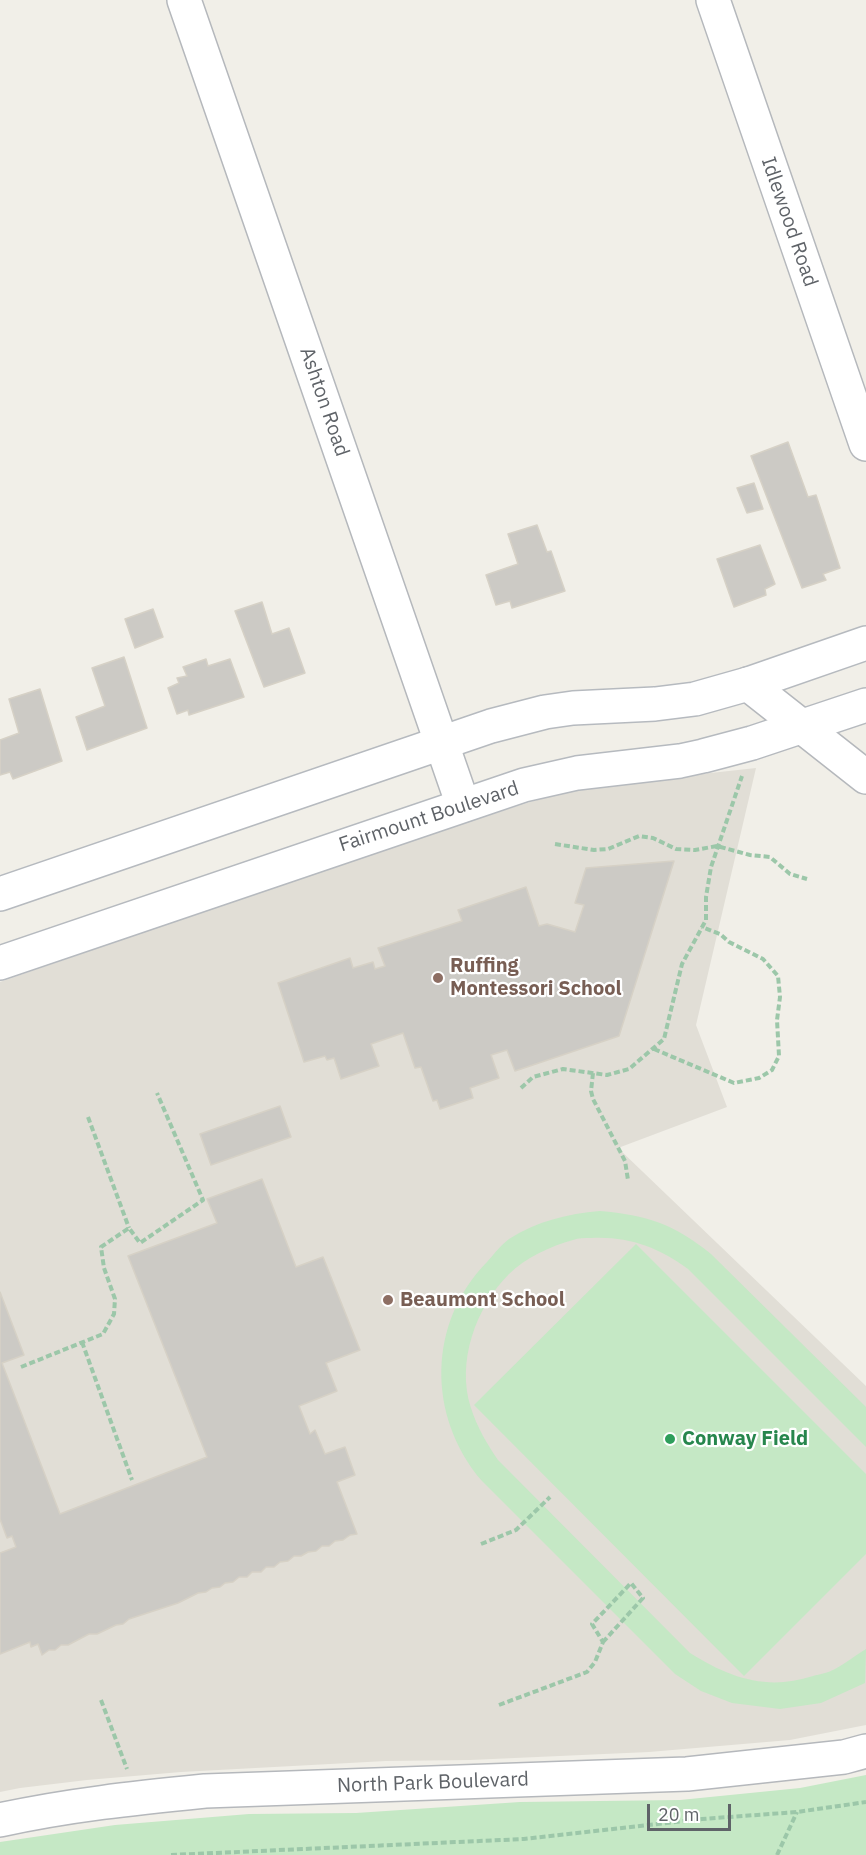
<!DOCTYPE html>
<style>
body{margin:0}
#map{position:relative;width:866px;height:1855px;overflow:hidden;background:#f1efe8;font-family:"IBM Plex Sans",sans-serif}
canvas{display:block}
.scale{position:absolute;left:647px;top:1804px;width:84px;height:27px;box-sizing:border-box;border:3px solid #5f6368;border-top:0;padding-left:8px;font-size:18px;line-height:21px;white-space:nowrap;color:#5f6368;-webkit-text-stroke:4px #fff;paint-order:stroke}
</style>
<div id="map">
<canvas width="866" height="1855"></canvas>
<div class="scale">20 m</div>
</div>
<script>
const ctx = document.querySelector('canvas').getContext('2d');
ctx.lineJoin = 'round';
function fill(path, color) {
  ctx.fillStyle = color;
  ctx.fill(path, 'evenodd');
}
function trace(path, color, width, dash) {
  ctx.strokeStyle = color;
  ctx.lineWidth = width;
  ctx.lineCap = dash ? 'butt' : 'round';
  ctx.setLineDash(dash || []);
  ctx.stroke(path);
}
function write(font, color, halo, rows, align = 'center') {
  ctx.font = font + ' "IBM Plex Sans",sans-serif';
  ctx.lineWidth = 4.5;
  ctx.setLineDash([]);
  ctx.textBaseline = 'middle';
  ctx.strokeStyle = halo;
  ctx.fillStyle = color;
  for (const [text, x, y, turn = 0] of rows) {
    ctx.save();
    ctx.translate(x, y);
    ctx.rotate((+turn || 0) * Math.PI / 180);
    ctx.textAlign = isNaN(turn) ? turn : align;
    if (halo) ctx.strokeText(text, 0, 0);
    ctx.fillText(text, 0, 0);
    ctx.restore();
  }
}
fill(new Path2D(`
 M756 768 696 1025 727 1107 618 1148 866 1386V1725L790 1740 649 1752 470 1760 386 1761 181 1772 87 1780 20 1788 0 1792V982L399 844 530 802 574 790 611 784Z`), '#e1ded6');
fill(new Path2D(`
 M600 1211C647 1215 674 1224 711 1254L866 1407V1447L688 1269C658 1247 628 1236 591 1238 585 1238 578 1238 573 1240 551 1246 525 1258 509 1274 476 1307 456 1362 471 1408 477 1427 487 1444 498 1460L690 1653C730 1678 767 1691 813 1676 820 1674 828 1673 835 1669 846 1663 856 1655 866 1649L865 1683 821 1703 780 1709 732 1703 701 1691 675 1674 482 1481C427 1417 427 1323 487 1262 494 1254 501 1245 509 1239 537 1221 567 1214 600 1211Z
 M636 1244 866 1474V1554L744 1676 474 1405Z
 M866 1775V1855H0V1842L115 1825 249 1814 356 1813 520 1802 680 1800 800 1788Z`), '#c5e8c5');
const building = new Path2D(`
 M788 442 808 497 816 495 840 568 823 574 826 580 802 588 751 456Z
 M754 483 763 509 747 513 737 488Z
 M537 525 547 552 551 551 565 591 512 608 510 601 496 605 486 575 518 564 508 534Z
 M760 545 775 584 765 589 766 595 734 607 717 559Z
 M262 602 272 634 289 628 305 673 264 687 235 611Z
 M153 609 163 637 135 648 125 619Z
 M124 657 147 728 87 750 76 717 105 706 92 668Z
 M206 659 208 666 230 659 244 697 189 715 188 710 177 714 168 688 179 683 177 678 187 676 183 667Z
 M40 689 62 761 13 779 10 772 0 775V740L19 733 9 699Z
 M674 861 619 1036 515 1071 507 1050 491 1055 499 1078 470 1088 473 1098 440 1109 437 1100 433 1101 421 1067 415 1068 403 1033 371 1044 379 1066 341 1079 334 1058 327 1060 325 1056 304 1062 278 983 350 958 353 968 373 962 375 969 385 966 378 948 462 921 458 910 526 887 539 926 547 924 575 932 584 905 575 903 586 868Z
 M280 1106 291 1137 211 1165 200 1134Z
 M262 1179 296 1267 323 1257 360 1350 326 1363 337 1391 299 1406 310 1434 315 1430 325 1454 345 1447 355 1475 337 1482 357 1534 350 1535 343 1540 335 1541 329 1546H322L316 1551 308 1552 301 1556H294L288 1561 280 1562 274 1567H266L261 1572H252L247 1577H239L233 1582 225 1583 220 1587 212 1588 206 1592 198 1593 178 1603 129 1619 123 1624 116 1625 97 1634H89L68 1645H61L55 1650H49L42 1655 38 1644 31 1647 30 1642 0 1654V1553L16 1547 12 1536 7 1538 0 1519V1292L24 1355 2 1363 60 1514 207 1457 128 1256 217 1223 207 1199Z`);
fill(building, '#cccac5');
trace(building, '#d6d1c6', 1.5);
const street = new Path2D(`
 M184 0 463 805
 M713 0 866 444
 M748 684 866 777
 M0 1820C68 1805 136 1798 205 1791L687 1774 844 1757 866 1751`);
const secondary = new Path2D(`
 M0 894 491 726 545 712 573 708 655 704 695 699 748 684 866 643
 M0 963 524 785 577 773 680 761 703 756 752 743 866 705`);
trace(street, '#b5b8bc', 36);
trace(secondary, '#b6babf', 36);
trace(new Path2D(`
 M555 844 594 850 608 849 639 836 653 838 676 849 695 850 717 846 750 855 770 857 790 874 807 879
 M654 1049 734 1083 759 1078 772 1070 779 1056 777 1020 780 997 778 976 763 959 729 942 720 934 702 927
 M593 1073 591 1091 593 1099 625 1161 628 1180
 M521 1088 533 1077 563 1069 607 1075 629 1069 664 1039 682 964 706 920V897L711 867 742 776
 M88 1117 129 1228
 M82 1342 132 1480
 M21 1367 103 1334 114 1314 115 1299 104 1268 101 1247 129 1228 140 1243 203 1200 157 1093
 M481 1544 516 1530 550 1497
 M101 1700 127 1769
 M499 1705 587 1672 595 1662 603 1642 592 1624 631 1583 643 1598 603 1642
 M171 1855 524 1839 702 1819 797 1812 866 1802
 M777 1855 797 1812`), '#9cc7a9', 4, [6, 3]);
trace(street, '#fff', 33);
trace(secondary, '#fff', 33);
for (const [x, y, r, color] of [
 [438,978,6,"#8d6e63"],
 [388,1300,6,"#8d6e63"],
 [670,1439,6,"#2e9e5b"]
]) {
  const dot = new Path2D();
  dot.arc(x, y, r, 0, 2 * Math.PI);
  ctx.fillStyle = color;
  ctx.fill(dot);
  trace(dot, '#fff', 2);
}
write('20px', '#5f6368', '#fff', [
 ["Idlewood Road",789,222,71],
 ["Ashton Road",324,402,71],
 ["Fairmount Boulevard",429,817,-18],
 ["North Park Boulevard",433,1783,-2]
]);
write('bold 20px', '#785e54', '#fff', [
 ["Ruffing",450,966],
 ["Montessori School",450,989],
 ["Beaumont School",400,1300]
], 'left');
write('bold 20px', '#27864d', '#fff', [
 ["Conway Field",682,1439]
], 'left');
</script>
